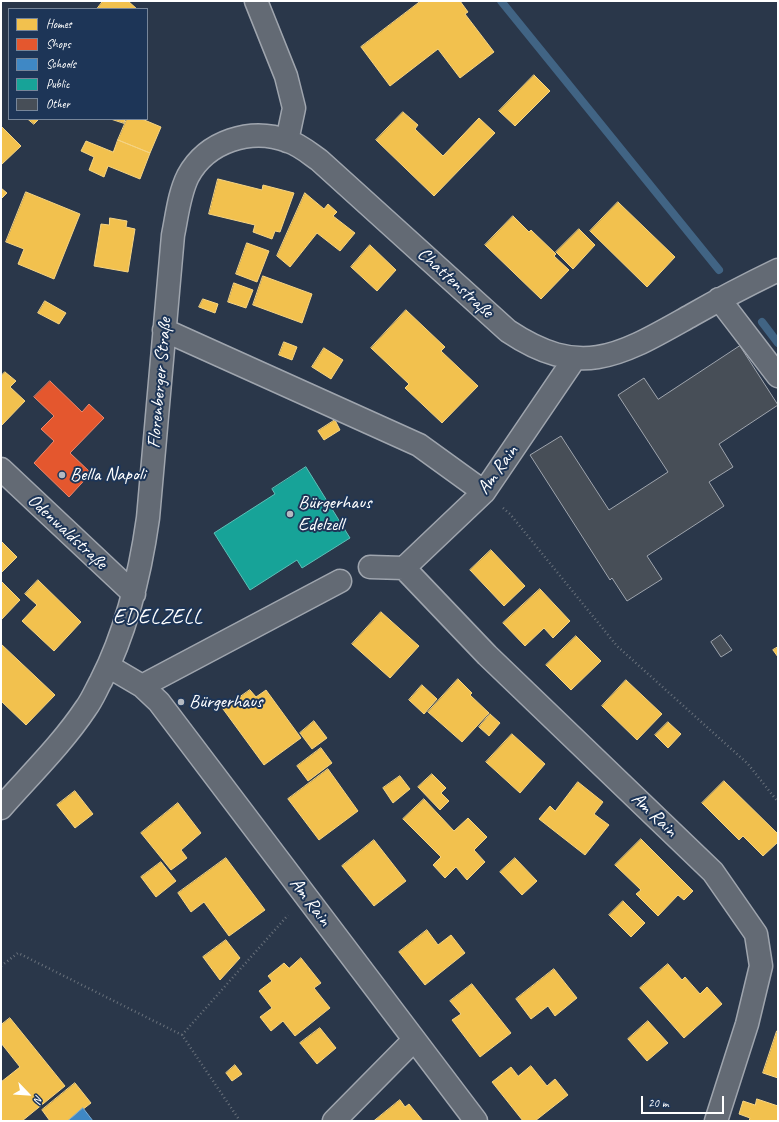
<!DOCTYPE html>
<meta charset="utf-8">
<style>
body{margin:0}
#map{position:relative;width:779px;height:1122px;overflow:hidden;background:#2a374a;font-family:Caveat,sans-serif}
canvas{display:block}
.frame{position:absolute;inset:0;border:2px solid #fff;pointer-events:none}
.legend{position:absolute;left:8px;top:8px;width:140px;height:112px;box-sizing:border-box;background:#1d3557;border:1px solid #77869a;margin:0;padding:5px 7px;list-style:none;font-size:12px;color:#fff}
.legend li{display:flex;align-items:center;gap:8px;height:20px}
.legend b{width:20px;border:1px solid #77869a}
.north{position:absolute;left:8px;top:1074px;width:40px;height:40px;-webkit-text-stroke:3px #1d3557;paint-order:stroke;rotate:115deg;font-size:11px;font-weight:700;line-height:16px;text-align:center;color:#fff}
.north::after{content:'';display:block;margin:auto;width:14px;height:18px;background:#fff;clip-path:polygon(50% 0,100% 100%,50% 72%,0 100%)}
.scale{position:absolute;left:641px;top:1096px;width:83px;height:18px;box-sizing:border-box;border:2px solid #fff;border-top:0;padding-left:5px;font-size:12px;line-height:14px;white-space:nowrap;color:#fff;-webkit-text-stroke:3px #1d3557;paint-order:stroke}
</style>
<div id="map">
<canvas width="779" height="1122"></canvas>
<div class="frame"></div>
<ul class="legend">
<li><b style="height:11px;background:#f2c14e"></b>Homes</li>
<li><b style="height:11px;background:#e4572e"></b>Shops</li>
<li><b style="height:11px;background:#3f88c5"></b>Schools</li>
<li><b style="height:11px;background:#17a398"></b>Public</li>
<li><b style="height:11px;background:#474e57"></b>Other</li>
</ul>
<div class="north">N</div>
<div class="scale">20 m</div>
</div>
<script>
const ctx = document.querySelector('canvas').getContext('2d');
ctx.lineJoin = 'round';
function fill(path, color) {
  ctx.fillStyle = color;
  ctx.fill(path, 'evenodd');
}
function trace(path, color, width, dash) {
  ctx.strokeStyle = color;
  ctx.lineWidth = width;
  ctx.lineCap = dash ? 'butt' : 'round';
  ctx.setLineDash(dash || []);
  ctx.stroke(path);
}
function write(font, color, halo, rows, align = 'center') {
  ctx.font = font + ' Caveat,sans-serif';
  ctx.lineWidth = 4;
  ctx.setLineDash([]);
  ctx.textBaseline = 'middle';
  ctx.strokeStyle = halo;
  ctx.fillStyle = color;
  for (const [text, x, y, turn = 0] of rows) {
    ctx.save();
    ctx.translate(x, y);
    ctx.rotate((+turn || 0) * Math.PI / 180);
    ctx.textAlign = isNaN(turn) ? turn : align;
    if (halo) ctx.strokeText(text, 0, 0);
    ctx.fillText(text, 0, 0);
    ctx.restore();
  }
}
const homes = new Path2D(`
 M103 1H128L137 9H97Z
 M421 1H460L468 12 465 14 494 52 460 78 438 49 390 86 361 47Z
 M534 75 550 91 515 126 499 111Z
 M403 112 418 125 415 129 443 156 479 118 495 133 434 196 376 140Z
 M28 119H39L34 124Z
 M111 119H125L124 123Z
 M127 119H142L161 127 150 153 118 140Z
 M1 126 21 146 1 165Z
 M118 140 150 153 140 179 108 166 104 177 89 170 94 157 81 151 86 141 113 152Z
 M218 179 262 190 263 185 294 193 280 232 275 231 272 239 253 232 255 225 209 214Z
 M1 188 7 193 1 199Z
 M26 192 80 214 54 279 18 264 24 249 6 242Z
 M305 193 324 209 328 204 337 212 333 216 355 233 340 251 317 233 290 267 277 256Z
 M618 202 675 257 647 287 590 231Z
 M513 216 529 232 531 230 556 254 554 256 569 270 541 299 485 245Z
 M110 218 127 221 126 227 135 229 128 272 94 266 101 224 109 225Z
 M579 229 595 245 573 269 556 252Z
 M247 243 269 251 257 282 236 274Z
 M370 245 396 270 377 291 351 267Z
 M263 276 312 294 302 323 253 305Z
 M234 283 253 290 246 308 228 302Z
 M203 299 218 304 215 313 199 307Z
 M45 301 66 313 59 324 38 313Z
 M406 310 445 347 441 351 478 386 442 423 405 388 409 384 371 348Z
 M284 342 297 347 292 360 279 355Z
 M324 348 343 360 331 379 312 367Z
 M5 372 16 381 10 387 25 401 1 426V376Z
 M335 420 340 430 324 440 318 431Z
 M1 541 17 557 1 573Z
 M491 550 525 586 504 606 470 570Z
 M38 580 81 622 54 651 22 621 37 605 25 594Z
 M1 581 20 600 1 620Z
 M540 589 570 621 553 638 544 628 525 646 503 623Z
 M381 612 419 646 390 678 352 644Z
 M576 636 601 661 571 690 546 665Z
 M1 644 55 695 26 725 1 701Z
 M778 647V657L773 650Z
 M458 679 472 693 470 695 489 713 462 742 428 712Z
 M626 680 662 714 637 740 602 706Z
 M422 685 437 699 424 714 409 700Z
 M250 690 256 697 266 690 301 738 264 765 223 709Z
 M490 714 500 723 489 736 479 727Z
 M314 721 327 738 312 749 300 733Z
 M668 722 681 734 668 748 655 735Z
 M512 734 545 764 520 793 486 762Z
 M321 748 332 763 308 781 297 766Z
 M328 769 358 811 319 840 288 799Z
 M432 774 446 788 441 793 449 801 440 810 418 787Z
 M400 776 410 789 393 803 383 788Z
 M724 781 778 834V842L763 856 743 836 739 840 702 803Z
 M578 782 603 802 594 814 609 825 585 855 539 819 550 806 555 811Z
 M75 791 93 814 75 828 57 805Z
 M424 799 454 831 468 818 487 837 474 850 485 862 467 880 456 867 445 878 433 865 441 857 403 819Z
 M178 803 201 833 181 850 187 858 171 870 141 833Z
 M641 839 693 891 684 900 678 895 658 916 636 894 641 890 615 865Z
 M374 840 406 881 374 906 342 866Z
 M226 858 265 910 229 936 204 902 191 912 178 893Z
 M515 858 537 881 522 895 500 872Z
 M161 862 176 881 156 897 141 877Z
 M623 901 645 923 631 937 609 915Z
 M427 930 438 945 451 935 465 953 425 985 399 952Z
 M226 940 240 958 220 980 203 957Z
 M301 958 321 983 314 988 330 1008 295 1036 283 1021 271 1031 260 1017 272 1008 259 991 272 981 268 976 284 963 289 968Z
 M668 964 682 980 685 977 700 994 707 987 722 1004 684 1038 640 988Z
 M554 969 577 998 555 1016 548 1006 531 1019 516 999Z
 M472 984 511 1033 480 1057 452 1020 461 1014 450 1001Z
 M10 1018 65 1086 22 1121H1V1082L20 1067 1 1043V1025Z
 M648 1021 668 1043 647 1061 628 1039Z
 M320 1028 336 1048 317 1064 300 1043Z
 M777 1031H778V1078L763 1073Z
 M235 1065 242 1074 232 1081 226 1073Z
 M531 1066 547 1086 555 1079 568 1095 535 1121H523L492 1082 511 1067 518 1076Z
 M75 1083 91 1103 68 1121H50L42 1110Z
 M757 1099 778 1106V1121H749L750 1118 739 1114 743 1101 755 1105Z
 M400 1100 405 1107 409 1104 423 1121H374Z`);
fill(homes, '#f2c14e');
trace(homes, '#f6d483', 1);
const shops = new Path2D(`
 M50 381 82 412 89 404 104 418 70 453 91 473 69 497 34 463 54 441 41 429 54 416 34 397Z`);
fill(shops, '#e4572e');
trace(shops, '#ec896d', 1);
const schools = new Path2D(`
 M83 1108 93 1121H68Z`);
fill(schools, '#3f88c5');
trace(schools, '#79acd6', 1);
const public = new Path2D(`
 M306 467 350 538 302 568 297 560 250 590 214 533 275 494 272 489Z`);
fill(public, '#17a398');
trace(public, '#5dbfb7', 1);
trace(new Path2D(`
 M501 1 719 270
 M762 322 778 343`), '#416484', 8);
const building = new Path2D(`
 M740 346 778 405 719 444 733 467 709 482 724 506 647 556 662 579 627 601 612 578 610 580 530 455 561 436 609 510 668 472 618 395 644 378 658 399Z
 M721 635 732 650 721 657 711 642Z`);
fill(building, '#474e57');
trace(building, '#9fa5ae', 1);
const minor = new Path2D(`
 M256 1 286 76 294 108 287 141
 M719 299 778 376
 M164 330 419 445 484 492
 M575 358 484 492 404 568 487 655 713 872 756 934 761 966 747 1024 716 1121
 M1 469 134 594
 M370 567 404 568
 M108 666 142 686 159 702 476 1121
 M142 686 340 581
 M1 808C30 775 62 744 86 708 92 700 96 690 101 681 127 630 140 575 148 518L173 235C177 216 179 194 188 176 207 141 251 127 288 141 300 145 309 153 319 160L508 331C583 381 622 354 692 315 720 299 749 284 778 270
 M334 1121 414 1040`);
trace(minor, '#9fa5ae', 25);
trace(new Path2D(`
 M503 508 510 514 617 646 748 764 778 802
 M1 966 18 953 182 1035 240 1121
 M182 1035 288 915`), '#6a727c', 2.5, [1, 3]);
trace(minor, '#636a74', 22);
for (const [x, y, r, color] of [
 [62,475,4,"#b4b9c0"],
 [290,514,4,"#b4b9c0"],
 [181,702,4,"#b4b9c0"]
]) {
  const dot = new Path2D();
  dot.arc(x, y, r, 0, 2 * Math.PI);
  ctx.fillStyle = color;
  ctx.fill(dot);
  trace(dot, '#1d3557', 1.5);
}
write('19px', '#fff', '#1d3557', [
 ["Chattenstraße",455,283,42],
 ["Florenberger Straße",160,383,-85],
 ["Am Rain",498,470,-54],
 ["Odenwaldstraße",67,532,43],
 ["Am Rain",654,815,44],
 ["Am Rain",310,902,53]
]);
write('19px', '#fff', '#1d3557', [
 ["Bella Napoli",70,475],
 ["Bürgerhaus",298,503],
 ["Edelzell",298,525],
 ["Bürgerhaus",189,702]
], 'left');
ctx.letterSpacing = '1px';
write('21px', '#fff', '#1d3557', [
 ["EDELZELL",158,617]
]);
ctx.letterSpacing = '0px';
</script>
